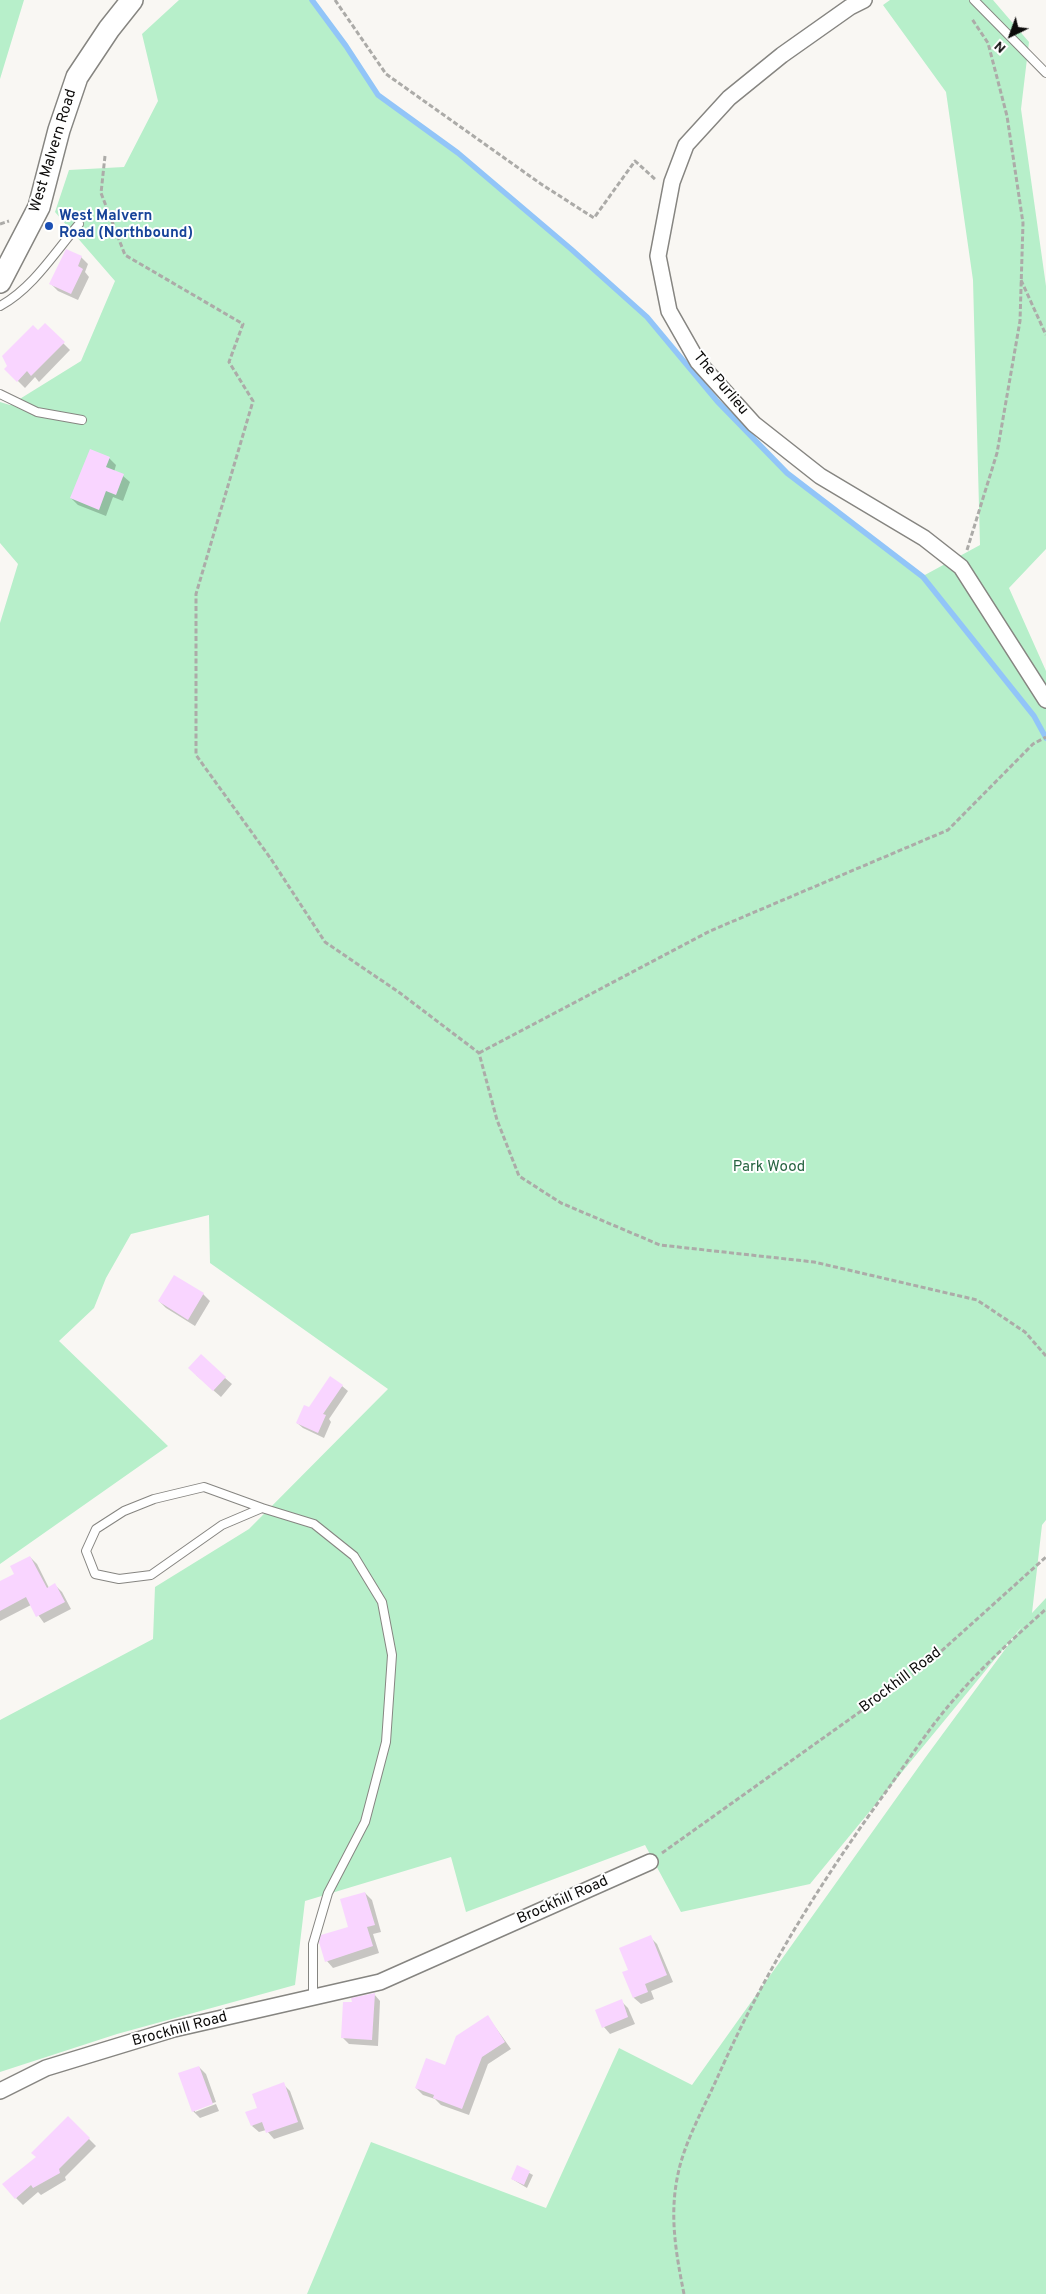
<!DOCTYPE html>
<style>
body{margin:0}
#map{position:relative;width:1046px;height:2294px;overflow:hidden;background:#f9f7f3;font-family:Overpass,sans-serif}
canvas{display:block}
.north{position:absolute;left:986px;top:10px;width:50px;height:50px;-webkit-text-stroke:4px #fff;paint-order:stroke;rotate:222deg;font-size:14px;font-weight:700;line-height:20px;text-align:center;color:#0c0b0a}
.north::after{content:'';display:block;margin:auto;width:18px;height:22px;background:#0c0b0a;clip-path:polygon(50% 0,100% 100%,50% 72%,0 100%)}
</style>
<div id="map">
<canvas width="1046" height="2294"></canvas>
<div class="north">N</div>
</div>
<script>
const ctx = document.querySelector('canvas').getContext('2d');
ctx.lineJoin = 'round';
function fill(path, color) {
  ctx.fillStyle = color;
  ctx.fill(path, 'evenodd');
}
function trace(path, color, width, dash) {
  ctx.strokeStyle = color;
  ctx.lineWidth = width;
  ctx.lineCap = dash ? 'butt' : 'round';
  ctx.setLineDash(dash || []);
  ctx.stroke(path);
}
function write(font, color, halo, rows, align = 'center') {
  ctx.font = font + ' Overpass,sans-serif';
  ctx.lineWidth = 4;
  ctx.setLineDash([]);
  ctx.textBaseline = 'middle';
  ctx.strokeStyle = halo;
  ctx.fillStyle = color;
  for (const [text, x, y, turn = 0] of rows) {
    ctx.save();
    ctx.translate(x, y);
    ctx.rotate((+turn || 0) * Math.PI / 180);
    ctx.textAlign = isNaN(turn) ? turn : align;
    if (halo) ctx.strokeText(text, 0, 0);
    ctx.fillText(text, 0, 0);
    ctx.restore();
  }
}
fill(new Path2D(`
 M0 0H24L0 79Z
 M179 0H312L346 46 378 95 458 153 571 249 647 317 717 401 787 473 923 576 980 545 973 280 946 92 883 5 890 0H993L1029 42 1021 109 1046 286V549L1009 588 1046 671V1520L1042 1525 1032 1613 1046 1598V2294H307L371 2142 546 2208 619 2048 692 2085 925 1758 1023 1625 810 1884 681 1912 645 1845 466 1912 451 1857 305 1901 295 1985 117 2034 0 2072V1720L153 1639 155 1587 249 1529 388 1389 210 1263 209 1215 131 1234 106 1278 94 1308 59 1341 168 1446 0 1564V623L18 564 0 543V402L10 405 81 361 115 281 55 212 69 170 124 167 158 101 142 34Z`), '#b7efca');
fill(new Path2D(`
 M81 257 88 264 85 272 89 277 78 300 58 291 51 284Z
 M45 325 70 350 39 382 35 377 25 388 6 369Z
 M109 458 116 465 114 472 123 476 130 482 123 501 113 497 106 516 78 505 71 498Z
 M174 1277 203 1294 210 1301 195 1326 166 1308 159 1301Z
 M196 1375 225 1378 232 1384 221 1397Z
 M342 1386 348 1391 329 1419 331 1422 324 1438 303 1428 297 1423 310 1409Z
 M30 1557 37 1564 49 1588 55 1585 62 1592 71 1609 44 1623 31 1605 0 1621V1582L15 1575Z
 M365 1893 372 1900 381 1932 373 1934 379 1953 333 1968 327 1961 349 1928Z
 M650 1937 657 1944 673 1982 651 1991 654 1999 641 2004 634 1998 630 1971Z
 M374 1994 380 2001 378 2046 349 2044 343 2038 354 2004Z
 M621 2001 628 2008 635 2024 610 2034 604 2027Z
 M488 2017 511 2049 488 2064 469 2115 441 2105 435 2099 423 2095 416 2088 446 2067Z
 M199 2067 206 2074 216 2102 195 2109V2112L216 2104 219 2111 200 2118 193 2111Z
 M283 2084 290 2091 304 2129 274 2139 266 2130 259 2132 252 2126Z
 M68 2118 96 2146 65 2177 66 2180 41 2195 38 2192 23 2205 16 2198 38 2157Z
 M518 2167 533 2175 527 2188 512 2179Z`), '#0003');
trace(new Path2D(`
 M312 0 346 46 378 95 458 153 571 249 647 317 717 401 787 473 923 577 1034 716 1046 738`), '#92c5f8', 5.5);
fill(new Path2D(`
 M66 249 82 256 78 266 83 269 71 294 49 284Z
 M45 323 65 342 31 376 27 371 17 382 4 369 7 366 2 356 33 325 38 330Z
 M90 449 110 457 106 467 124 474 116 495 106 491 99 510 70 498Z
 M174 1275 204 1293 188 1320 158 1301Z
 M201 1354 226 1377 213 1391 188 1368Z
 M330 1376 343 1385 323 1414 326 1415 318 1433 296 1423 304 1405 309 1407Z
 M30 1556 47 1588 55 1583 65 1602 36 1617 26 1597 0 1611V1581L14 1574 10 1566Z
 M365 1892 375 1925 367 1927 373 1946 325 1962 319 1942 321 1935 348 1927 340 1899Z
 M651 1935 667 1975 645 1984 648 1992 633 1998 622 1972 628 1970 619 1948Z
 M375 1993 372 2040 341 2038 343 2002H352L351 1998Z
 M622 1999 628 2017 602 2028 595 2010Z
 M488 2015 505 2042 482 2057 462 2109 433 2098 434 2095 415 2088 426 2058 445 2065 456 2036Z
 M199 2066 213 2104 192 2112 178 2073Z
 M284 2082 298 2122 266 2133 262 2122 251 2126 245 2112 257 2108 252 2094Z
 M68 2116 90 2138 59 2169 60 2173 33 2188 31 2185 15 2199 2 2184 36 2157 31 2153Z
 M517 2165 530 2171 524 2185 511 2179Z`), '#f9d5ff');
const lane = new Path2D(`
 M974 0 1046 73
 M0 306C33 288 55 252 79 224
 M0 394 37 412 82 420
 M262 1508 204 1487 154 1499 124 1511 96 1529 86 1551 95 1574 119 1579 151 1575 222 1525 262 1508 314 1524 354 1556 382 1602 392 1655 386 1742 365 1822 328 1893 313 1944V1997`);
const street = new Path2D(`
 M864 0 850 7 782 55 729 98 686 145 672 182 658 256 669 311 698 362 754 424 820 476 924 538 961 567 1046 700
 M0 2091 46 2068 174 2029 380 1982 650 1862`);
const secondary = new Path2D(`
 M0 282 39 207 59 130 77 77 109 29 132 0`);
trace(lane, '#868581', 10);
trace(street, '#868581', 18);
trace(secondary, '#868581', 24);
trace(new Path2D(`
 M335 0 386 74 541 184 594 218 635 161 656 180
 M105 156 101 193 125 255 243 324 229 362 253 401 196 594V755L271 859 325 942 400 993 479 1053 497 1120 519 1176 561 1203 660 1245 814 1262 977 1300 1025 1332 1046 1356
 M0 224 9 221
 M1021 280 1046 335
 M967 550 997 453 1020 321 1023 223 1007 116 988 43 972 19
 M479 1053 710 931 948 830 1033 744 1046 737
 M662 1853 927 1664 1046 1557
 M684 2294C676 2254 669 2215 678 2174 685 2140 705 2106 719 2074 764 1973 820 1883 885 1793 908 1761 930 1726 957 1696 984 1665 1015 1637 1046 1609`), '#acaba8', 3, [5, 2.5]);
trace(lane, '#fff', 8);
trace(street, '#fff', 15);
trace(secondary, '#fff', 21);
for (const [x, y, r, color] of [
 [49,226,5,"#1a4fb4"]
]) {
  const dot = new Path2D();
  dot.arc(x, y, r, 0, 2 * Math.PI);
  ctx.fillStyle = color;
  ctx.fill(dot);
  trace(dot, '#fff', 2);
}
write('15px', '#0c0b0a', '#fff', [
 ["West Malvern Road",54,151,-73],
 ["The Purlieu",720,384,50],
 ["Brockhill Road",901,1681,-37],
 ["Brockhill Road",563,1901,-24],
 ["Brockhill Road",180,2030,-15]
]);
write('bold 15px', '#164399', '#fff', [
 ["West Malvern",59,217],
 ["Road (Northbound)",59,234]
], 'left');
write('15px', '#276441', '#fff', [
 ["Park Wood",769,1168]
]);
</script>
